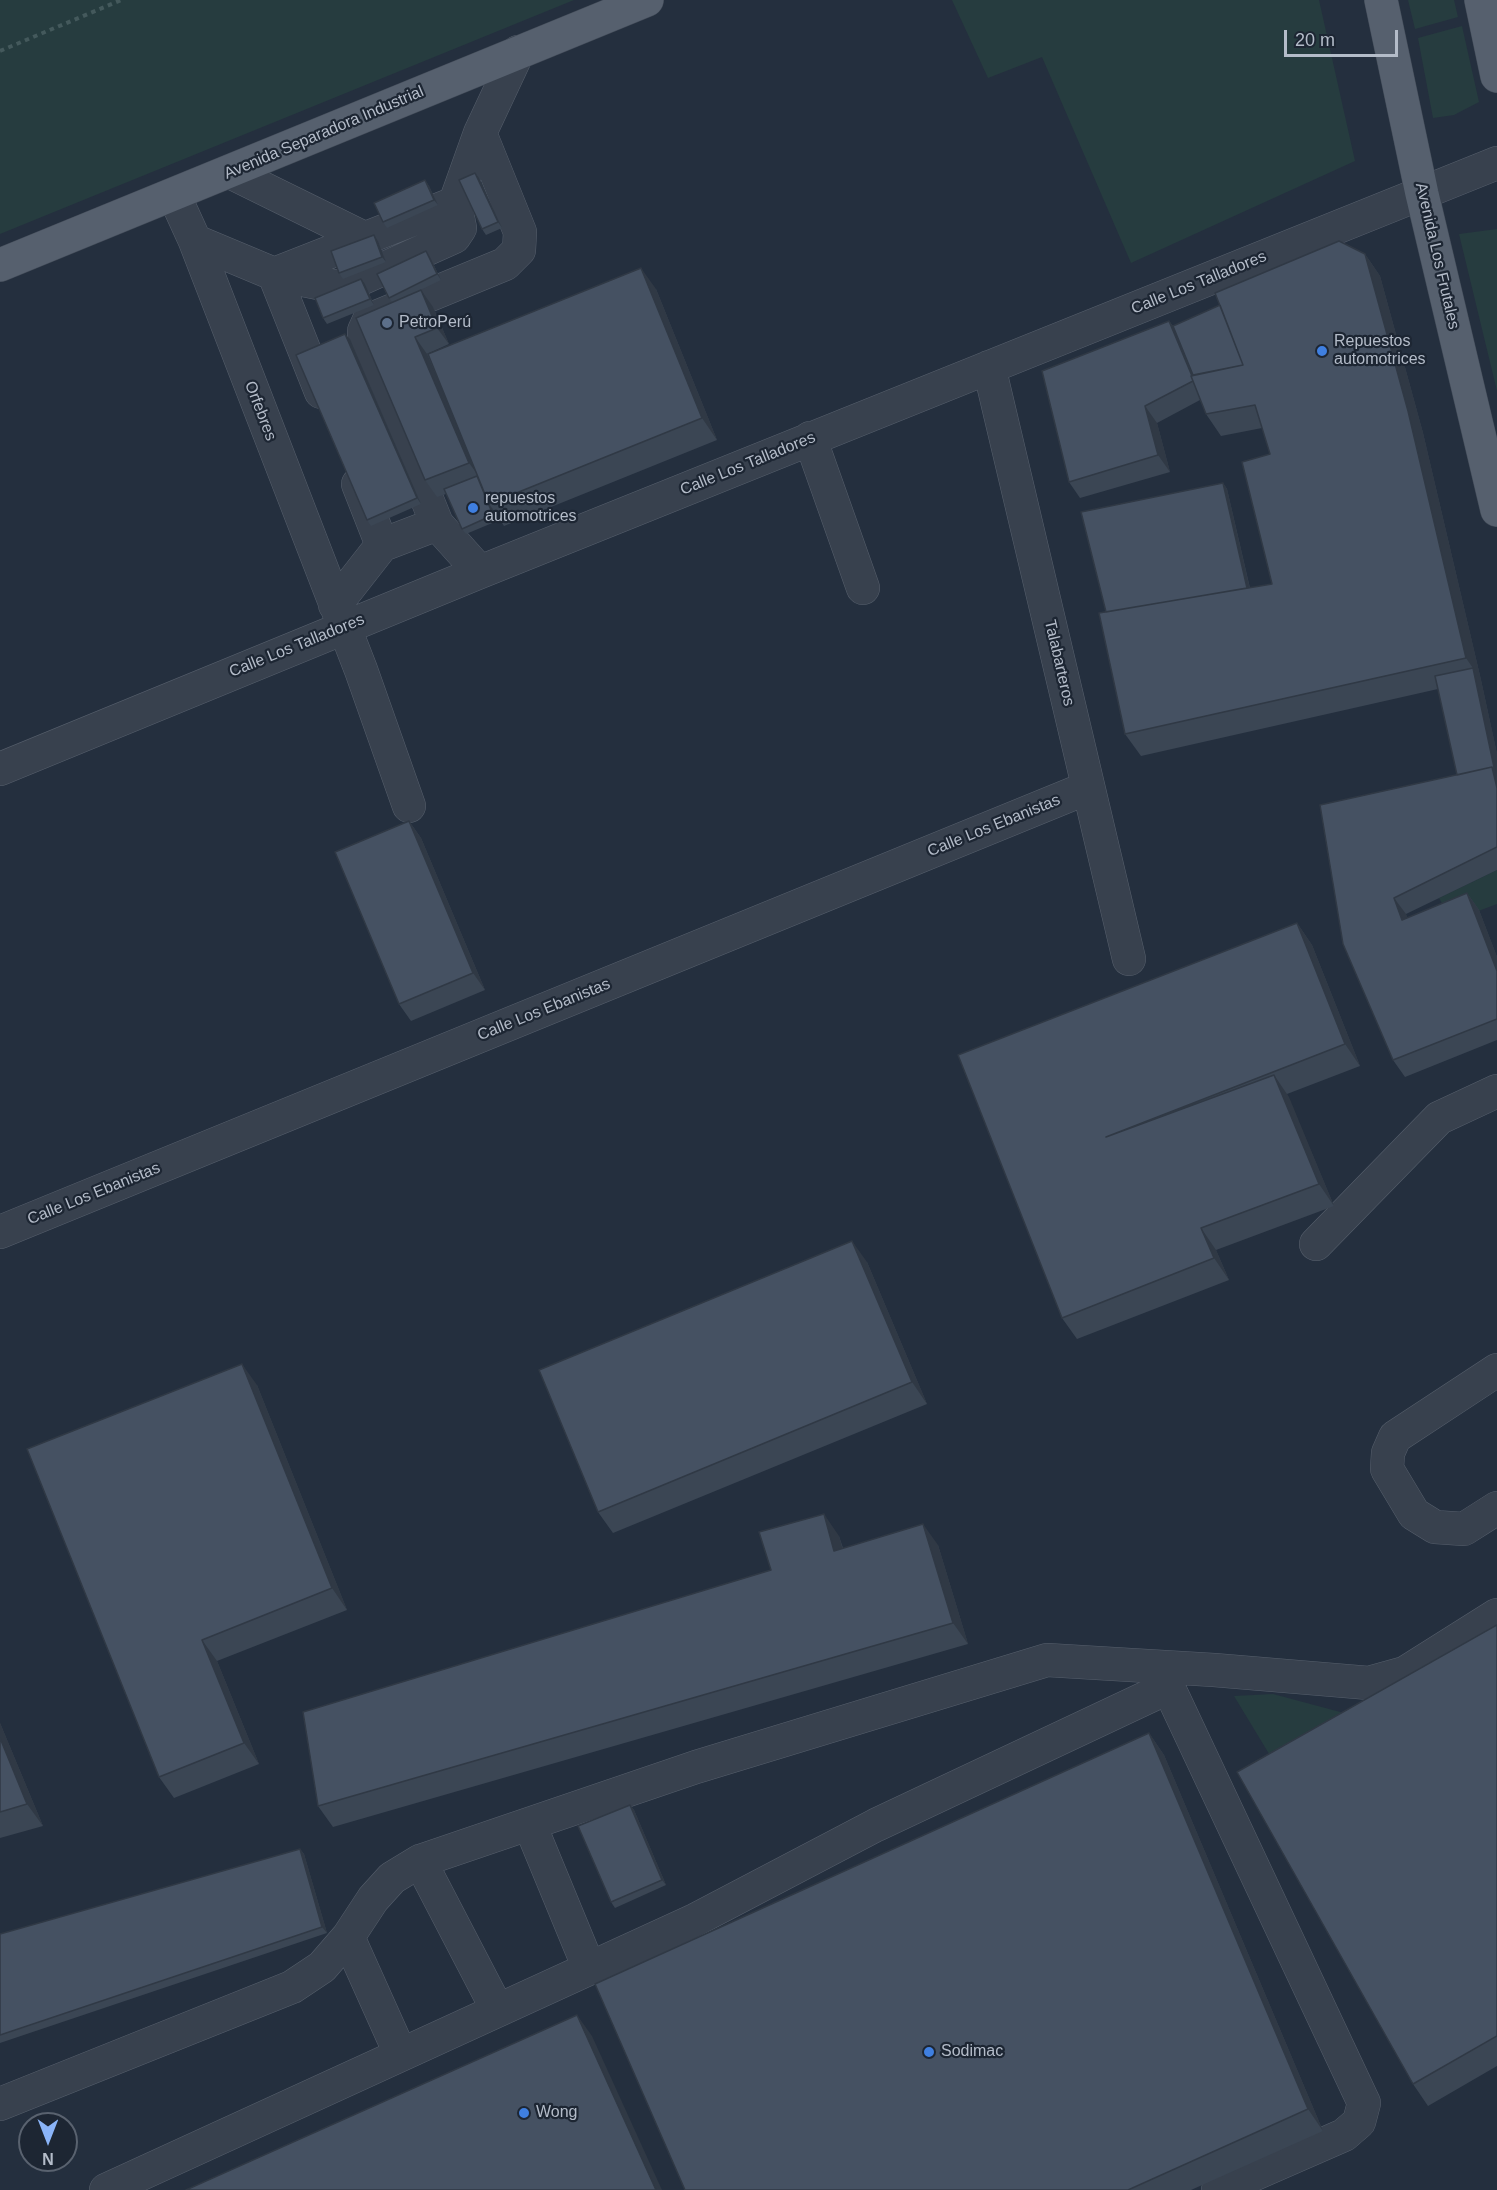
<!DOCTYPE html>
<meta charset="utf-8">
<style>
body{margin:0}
#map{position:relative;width:1497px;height:2190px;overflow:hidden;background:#242f3e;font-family:Arial,sans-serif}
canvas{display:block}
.north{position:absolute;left:18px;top:2112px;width:60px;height:60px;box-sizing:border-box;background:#1d2633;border:2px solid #59626f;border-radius:50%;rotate:180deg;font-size:16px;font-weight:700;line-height:24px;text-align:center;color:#b4bcc9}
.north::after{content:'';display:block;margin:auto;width:21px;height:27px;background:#8ab4f8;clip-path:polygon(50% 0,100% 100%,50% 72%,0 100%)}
.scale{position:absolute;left:1284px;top:30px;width:114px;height:27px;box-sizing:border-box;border:3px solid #b4bcc9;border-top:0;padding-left:8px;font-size:18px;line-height:21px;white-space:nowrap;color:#b4bcc9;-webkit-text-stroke:4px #1d2633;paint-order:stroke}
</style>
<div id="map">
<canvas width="1497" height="2190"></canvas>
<div class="north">N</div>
<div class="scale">20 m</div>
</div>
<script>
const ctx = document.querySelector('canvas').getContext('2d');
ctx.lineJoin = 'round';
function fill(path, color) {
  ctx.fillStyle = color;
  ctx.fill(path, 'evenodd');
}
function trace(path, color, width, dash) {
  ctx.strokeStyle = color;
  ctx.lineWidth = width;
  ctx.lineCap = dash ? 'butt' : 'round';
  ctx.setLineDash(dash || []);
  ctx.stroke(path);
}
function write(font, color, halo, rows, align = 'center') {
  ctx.font = font + ' Arial,sans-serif';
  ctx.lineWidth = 4.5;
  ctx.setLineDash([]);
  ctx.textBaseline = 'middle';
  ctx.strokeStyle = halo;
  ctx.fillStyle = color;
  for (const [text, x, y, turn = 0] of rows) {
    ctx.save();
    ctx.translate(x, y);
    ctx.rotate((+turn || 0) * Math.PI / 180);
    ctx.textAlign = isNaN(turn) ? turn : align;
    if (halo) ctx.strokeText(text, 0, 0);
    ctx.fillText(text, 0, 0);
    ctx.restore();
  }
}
fill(new Path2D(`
 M0 0H574L0 234Z
 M952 0H1319L1355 161 1131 263 1042 57 988 78Z
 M1408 0H1454L1458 17 1415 29Z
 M1462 26 1479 102 1454 115 1433 118 1418 38Z
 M1497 229V391L1459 234Z
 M1497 870V904L1452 921 1439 898Z
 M1273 1694 1344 1713 1277 1767 1234 1696Z`), '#263c3f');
const minor = new Path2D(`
 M230 172 364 238
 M174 195 195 241 361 670 409 806
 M195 241 274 274 333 286H345L454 237 460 228 455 203
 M989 367 1129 959
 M321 392 274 274 455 203 480 133
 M810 438 863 588
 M358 484 382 545 437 524
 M480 572 437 524 364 343V331L369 320 505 264 519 250 520 232 480 133 518 52
 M335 605 382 545
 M0 769 480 572 1497 163
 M0 1232 1087 788
 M1316 1244 1439 1118 1497 1091
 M1497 1370 1395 1437 1388 1453 1387 1469 1414 1514 1435 1527 1464 1529 1497 1508
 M1159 1667 1364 2103 1359 2122 1344 2135 1218 2190
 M530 1825 589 1968
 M420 1861 497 2009
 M348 1937 400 2053
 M0 2104 292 1987 322 1967 348 1937 373 1899 392 1878 420 1861 696 1767 1047 1660 1214 1670 1369 1683 1405 1673 1497 1615
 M106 2190 693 1921 876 1825 1169 1687`);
const major = new Path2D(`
 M1381 0 1422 194 1497 510
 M1481 0 1497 76
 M0 265 647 0`);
trace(minor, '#565f6c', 34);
trace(major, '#414a57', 34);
trace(new Path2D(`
 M0 51 121 0`), '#44595c', 4, [4.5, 4.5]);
trace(minor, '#38414e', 33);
trace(major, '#56606e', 33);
fill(new Path2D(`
 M479 178 502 228 486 235 482 229Z
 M425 180 429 186 438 205 387 228 383 222Z
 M374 235 378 241 386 262 343 279 339 273Z
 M426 251 430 257 441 280 410 295 433 307 449 344 427 354 656 289 717 440 504 526 492 508 497 521 466 534 462 529 446 494 437 497 425 480 393 303 389 298Z
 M1365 254 1380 276 1423 433 1481 680 1497 754V870L1406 914 1407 918 1467 893 1479 910 1497 957V1040L1405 1077 1393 1060 1343 944 1457 775 1438 689 1141 756 1125 734 1106 612 1223 483 1227 489 1250 588 1272 584 1270 454 1262 428 1221 436 1206 414 1200 400 1157 423 1170 472 1080 498 1069 482 1169 321 1173 326Z
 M365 284 374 305 327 324 323 318Z
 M350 339 421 504 371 526 367 520Z
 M409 821 421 838 485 990 411 1021 399 1004Z
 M1297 923 1312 945 1360 1066 1287 1094 1334 1206 1216 1250 1229 1280 1077 1339 1062 1318 958 1055Z
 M867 1262 927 1404 613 1533 598 1512Z
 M257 1385 347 1610 217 1661 259 1764 174 1798 159 1777Z
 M839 1536 843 1548 938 1545 968 1644 333 1827 318 1806 771 1570Z
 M1497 1625V2066L1428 2106 1413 2084Z
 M0 1723 43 1826 0 1838Z
 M1149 1733 1164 1755 1323 2131 1191 2190H685Z
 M630 1805 634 1810 666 1885 615 1908 611 1902Z
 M300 1849 304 1854 327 1933 0 2043V1934Z`), '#3b4654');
fill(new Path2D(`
 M475 173 479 178 502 228 498 222Z
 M425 180 429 186 438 205 434 200Z
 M374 235 378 241 386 262 382 257Z
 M426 251 430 257 441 280 437 274Z
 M1365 254 1380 276 1423 433 1481 680 1466 658Z
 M641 268 656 289 717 440 702 418Z
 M361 279 365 284 374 305 370 299Z
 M421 290 433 307 449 344 437 328Z
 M1169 321 1181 337 1201 385 1194 381Z
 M345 334 350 339 421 504 417 498Z
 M415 337 427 354 481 479 469 463Z
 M1145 406 1157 423 1170 472 1158 455Z
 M477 476 489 504 492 508 497 521 493 515Z
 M1223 483 1227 489 1255 611 1251 605Z
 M1473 668 1481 680 1497 754V788L1492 767Z
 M409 821 421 838 485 990 473 973Z
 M1467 893 1479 910 1497 957V971Z
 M1394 898 1406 914 1413 937 1402 920Z
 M1297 923 1312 945 1360 1066 1345 1044Z
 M1274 1075 1289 1097 1334 1206 1319 1184Z
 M1201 1228 1216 1250 1229 1280 1214 1258Z
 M852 1241 867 1262 927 1404 912 1382Z
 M242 1364 257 1385 347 1610 332 1588Z
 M824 1514 839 1536 849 1572 834 1551Z
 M923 1524 938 1545 968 1644 953 1623Z
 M202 1640 217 1661 259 1764 244 1743Z
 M0 1723 43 1826 27 1804 0 1738Z
 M1149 1733 1164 1755 1323 2131 1308 2109Z
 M630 1805 634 1810 666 1885 662 1880Z
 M300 1849 304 1854 327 1933 322 1927Z
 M577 2015 592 2036 662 2190H656Z`), '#303945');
const building = new Path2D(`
 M475 173 498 222 482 229 459 180Z
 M425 180 434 200 383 222 374 203Z
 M374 235 382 257 339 273 331 251Z
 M1339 241 1365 254 1408 411 1466 658 1125 734 1099 613 1272 584 1242 462 1270 454 1255 405 1206 414 1191 376 1243 365 1215 293Z
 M426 251 437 274 389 298 377 274Z
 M641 268 702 418 489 504 428 354Z
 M361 279 370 299 323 318 315 298Z
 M421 290 437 328 415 337 469 463 425 480 356 318Z
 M1220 305 1243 365 1193 375 1173 326Z
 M1169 321 1192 376H1191L1193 381 1145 406 1158 455 1069 482 1042 371Z
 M345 334 417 498 367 520 296 355Z
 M477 476 493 515 462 529 444 489Z
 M1223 483 1247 588 1106 612 1081 512Z
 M1473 668 1495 772 1492 767 1457 775 1435 676Z
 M1492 767 1497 788V847L1394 898 1402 920 1467 893 1497 971V1019L1393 1060 1343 944 1320 805Z
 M409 821 473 973 399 1004 335 852Z
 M1297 923 1345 1044 1106 1137 1274 1075 1319 1184 1201 1228 1214 1258 1062 1318 958 1055Z
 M852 1241 912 1382 598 1512 539 1370Z
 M242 1364 332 1588 202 1640 244 1743 159 1777 27 1449Z
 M824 1514 834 1551 923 1524 953 1623 318 1806 303 1712 771 1570 759 1532Z
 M1497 1625V2036L1413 2084 1237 1772Z
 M1149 1733 1308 2109 1128 2190H685L595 1984Z
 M0 1738 27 1804 0 1812Z
 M630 1805 662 1880 611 1902 578 1826Z
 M300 1849 322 1927 0 2035V1934Z
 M577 2015 656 2190H186Z`);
fill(building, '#455162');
trace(building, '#303945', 1.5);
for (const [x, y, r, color] of [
 [387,323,6,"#5c6f8a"],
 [1322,351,6,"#3f7fe0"],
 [473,508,6,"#3f7fe0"],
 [929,2052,6,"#3f7fe0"],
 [524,2113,6,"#3f7fe0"]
]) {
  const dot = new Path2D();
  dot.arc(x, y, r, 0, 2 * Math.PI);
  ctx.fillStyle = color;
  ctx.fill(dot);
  trace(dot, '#1d2633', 2);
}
write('16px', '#b4bcc9', '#1d2633', [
 ["Avenida Separadora Industrial",324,133,-23],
 ["Avenida Los Frutales",1437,256,77],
 ["Calle Los Talladores",1199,283,-22],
 ["Orfebres",260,411,69],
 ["Calle Los Talladores",748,464,-22],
 ["Calle Los Talladores",297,646,-22],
 ["Talabarteros",1059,663,77],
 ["Calle Los Ebanistas",994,826,-22],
 ["Calle Los Ebanistas",544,1010,-22],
 ["Calle Los Ebanistas",94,1194,-22]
]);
write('16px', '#b4bcc9', '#1d2633', [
 ["PetroPerú",399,323],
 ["Repuestos",1334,342],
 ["automotrices",1334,360],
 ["repuestos",485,499],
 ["automotrices",485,517],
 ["Sodimac",941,2052],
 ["Wong",536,2113]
], 'left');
</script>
